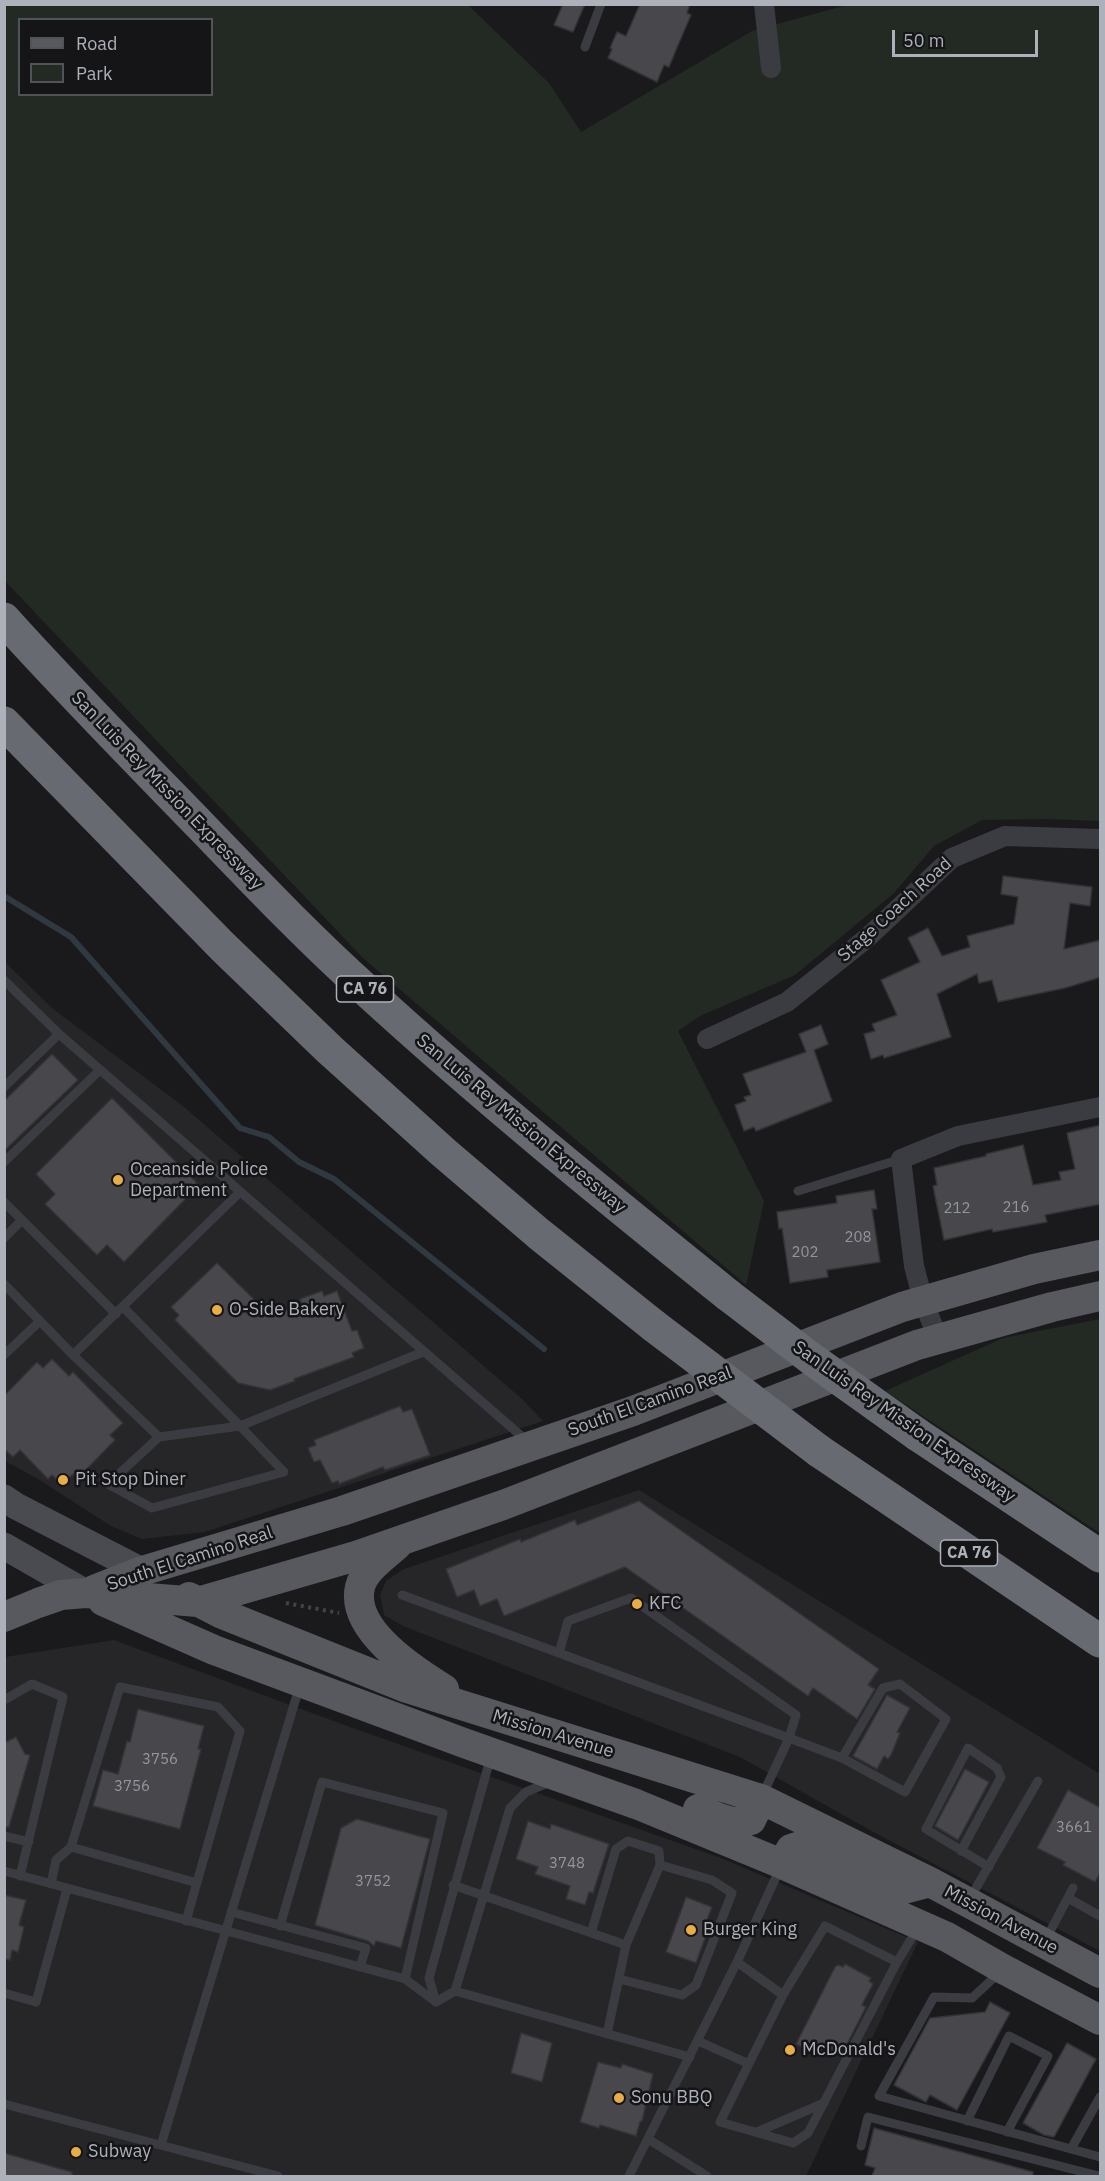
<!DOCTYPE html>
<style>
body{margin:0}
#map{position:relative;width:1105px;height:2181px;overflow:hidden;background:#1a1a1c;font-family:"IBM Plex Sans",sans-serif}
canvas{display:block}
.frame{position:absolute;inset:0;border:6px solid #adb1ba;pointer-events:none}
.legend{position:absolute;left:18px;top:18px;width:195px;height:78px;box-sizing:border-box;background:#151517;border:2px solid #525358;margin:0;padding:8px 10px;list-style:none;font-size:18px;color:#adb1ba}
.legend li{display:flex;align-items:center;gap:12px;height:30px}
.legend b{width:30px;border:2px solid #525358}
.scale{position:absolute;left:892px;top:30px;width:146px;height:27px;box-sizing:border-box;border:3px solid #adb1ba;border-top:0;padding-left:8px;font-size:18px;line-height:21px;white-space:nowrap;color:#adb1ba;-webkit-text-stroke:4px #151517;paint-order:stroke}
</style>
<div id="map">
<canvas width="1105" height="2181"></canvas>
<div class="frame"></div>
<ul class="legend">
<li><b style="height:8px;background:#57595f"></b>Road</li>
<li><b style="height:16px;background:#222a23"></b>Park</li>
</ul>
<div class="scale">50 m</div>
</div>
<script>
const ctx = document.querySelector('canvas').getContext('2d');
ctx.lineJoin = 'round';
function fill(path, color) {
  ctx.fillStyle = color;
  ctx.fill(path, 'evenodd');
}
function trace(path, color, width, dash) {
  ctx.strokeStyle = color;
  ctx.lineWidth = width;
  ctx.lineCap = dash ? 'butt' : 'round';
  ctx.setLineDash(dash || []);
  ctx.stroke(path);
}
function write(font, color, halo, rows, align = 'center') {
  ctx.font = font + ' "IBM Plex Sans",sans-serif';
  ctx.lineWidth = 5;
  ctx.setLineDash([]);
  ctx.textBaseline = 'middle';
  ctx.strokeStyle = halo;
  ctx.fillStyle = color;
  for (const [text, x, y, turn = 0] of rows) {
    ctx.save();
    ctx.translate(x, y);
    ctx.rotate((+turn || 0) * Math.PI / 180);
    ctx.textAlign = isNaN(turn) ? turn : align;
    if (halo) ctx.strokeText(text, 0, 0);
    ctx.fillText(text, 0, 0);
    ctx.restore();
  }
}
fill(new Path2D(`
 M4 961 53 1009 183 1106 522 1399 543 1421 205 1532 142 1539 111 1526 38 1479 5 1461Z
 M639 1490 1100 1774V1951L877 1834 740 1757 403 1626 384 1615 380 1595 386 1581 404 1569Z
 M114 1640 350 1727 721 1858 918 1942 806 2176H5V1657Z`), '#262629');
fill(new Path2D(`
 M4 5H468L549 83 581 132 752 31 847 5H1100V821L1047 819 982 820 934 846 894 893 795 975 700 1016 678 1031 764 1201 746 1285 363 958 5 581ZM20 20H212V94H20Z
 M1100 1319V1533L885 1391 1003 1338Z`), '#222a23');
trace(new Path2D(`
 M4 896 71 937 240 1128 269 1137 299 1162 334 1179 544 1349`), '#30393f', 6);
const building = new Path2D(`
 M563 4H585L573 32 554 25Z
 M640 4H690L687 13 691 15 676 50 669 67 664 65 657 82 608 58 612 49 610 48 617 32 626 36Z
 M1003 876 1092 887 1090 906 1070 903 1064 949 1101 940V977L1065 988 998 1002 992 980 979 983 977 974 937 994 951 1037 884 1058 883 1055 871 1059 864 1034 875 1031 872 1024 897 1015 881 980 920 962 908 938 928 928 942 956 970 947 967 936 1014 924 1018 897 1001 894Z
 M821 1025 828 1044 814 1050 832 1101 756 1131 754 1127 744 1131 735 1105 746 1101 744 1097 751 1095 743 1074 806 1052 799 1034Z
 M52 1054 78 1080 4 1151V1101Z
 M112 1098 199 1185 124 1262 107 1245 97 1255 45 1204 55 1194 36 1174Z
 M1101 1125V1204L1045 1215 1047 1222 993 1232 992 1229 944 1240 933 1186 937 1185 934 1168 986 1156V1154L1023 1145 1033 1185 1061 1180 1059 1172 1075 1169 1067 1133Z
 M874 1190 877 1209H872L880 1262 827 1270 828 1277 790 1283 782 1228 779 1229 777 1212 837 1203 836 1196Z
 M217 1263 271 1316 302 1304 300 1299 322 1291 324 1296 337 1291 352 1331 357 1330 364 1348 352 1353 354 1357 294 1379 295 1381 270 1390 238 1383 175 1320 179 1315 171 1307Z
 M52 1359 69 1376 73 1372 123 1423 110 1435 115 1440 77 1479 73 1474 62 1485 52 1475 48 1479 20 1450 13 1457 4 1449V1396L37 1362 43 1368Z
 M400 1406 403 1412 412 1409 430 1455 385 1470 383 1467 339 1484 338 1481 332 1483 320 1460 314 1462 308 1448 316 1445 314 1440Z
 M639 1501 879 1669 868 1685 875 1689 857 1719 813 1688 808 1696 625 1567 504 1616 497 1599 480 1606 474 1590 457 1597 446 1569 520 1539 521 1542 575 1520 577 1525Z
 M887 1695 910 1708 897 1732 900 1733 891 1755 888 1759 884 1756 877 1769 853 1756Z
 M138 1709 204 1726 198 1749H201L180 1829 93 1806 103 1770 118 1774 127 1741 130 1742Z
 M16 1737 25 1754 30 1755 9 1827H4V1743Z
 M965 1769 989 1782 958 1840 935 1826Z
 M1068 1790 1101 1808V1871L1095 1882 1063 1865 1065 1862 1037 1848Z
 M357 1819 430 1839 401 1948 376 1941 374 1946 368 1941 315 1925 341 1828Z
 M528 1821 550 1829 551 1824 609 1844 593 1893 589 1892 585 1905 566 1899 570 1886 535 1874 538 1867 516 1859Z
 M4 1895 26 1900 19 1925 24 1927 18 1952 12 1950 10 1960 4 1959Z
 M686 1897 712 1907 704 1928 708 1930 696 1963 666 1952Z
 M845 1964 871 1978 869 1981 873 1984 862 2005 866 2007 845 2048 839 2047 836 2053 824 2047 819 2056 796 2044 835 1967 838 1965 843 1967Z
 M990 2002 1010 2013 957 2110 930 2095 926 2102 894 2085 930 2018 985 2012Z
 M521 2033 552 2043 542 2082 511 2073Z
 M1067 2043 1096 2059 1054 2137 1044 2135 1023 2123Z
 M598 2062 621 2068 622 2064 653 2074 642 2121 640 2122 636 2136 600 2125 599 2128 580 2122Z
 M874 2128 1033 2172V2176H872L875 2168 865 2165Z
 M4 2153 72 2172V2176H4Z`);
fill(building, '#47474c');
trace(building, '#343438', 1.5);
trace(new Path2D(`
 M286 1603 339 1613`), '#414347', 4, [3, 4.5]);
trace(new Path2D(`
 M585 47 601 4
 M4 980 59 1034 527 1441
 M4 1087 59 1034
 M4 1162 100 1070
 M798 1191 901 1159
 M4 1202 22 1220
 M4 1238 22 1220 116 1314
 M4 1284 73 1355 240 1192
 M123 1307 240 1426 423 1352
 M4 1355 40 1321
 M73 1355 159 1437 240 1426 284 1472 152 1508 108 1484 159 1437
 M402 1595 789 1738 763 1794
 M559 1653 568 1621 631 1598 796 1715 789 1738 842 1758 905 1792 946 1719 900 1684 883 1688 842 1758
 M4 1700 32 1684 63 1697 20 1876
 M4 1836 29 1842
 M71 1847 197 1883
 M961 1851 1001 1777 997 1768 968 1748 926 1829 989 1867
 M4 1871 405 1979 436 2002 455 1991 690 2057
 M51 1884 56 1860 71 1847 120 1687 218 1707 240 1731 186 1921
 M453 1885 626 1945 607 2034
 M1068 1898 1100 1916
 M969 1900 1038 1781
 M231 1912 366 1948 360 1967
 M280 1926 322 1782 443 1813 405 1979
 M591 1933 616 1849 628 1841 659 1851 660 1865 626 1945
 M1046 1939 1073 1888
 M737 1962 783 1995
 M897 1962 825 1926 783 1995 720 2122 793 2143 808 2133 897 1962 918 1928
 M999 1973 972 1998 934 1997 879 2096 1100 2157
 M619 1979 682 1995 696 1985 732 1893 712 1880 660 1865
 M455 1991 510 1808 526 1792 550 1782
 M4 1993 36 2002 67 1889
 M436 2002 429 1978 491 1756
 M698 2041 747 2063
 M4 2104 278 2176
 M967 2121 1009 2036 1048 2056 1007 2132
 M757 2132 824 2103
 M648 2139 707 2176
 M161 2145 300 1685
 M861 2146 868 2117 1099 2176
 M1071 2149 1100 2097
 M629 2176 737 1962 781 1866`), '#3b3c41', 9);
trace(new Path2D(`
 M764 4 771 68
 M707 1039 787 1002 867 938 952 858 1005 836 1100 839
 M938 1339 923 1300 914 1266 901 1159 958 1136 1100 1107`), '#3b3c41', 20);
trace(new Path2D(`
 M4 1498 16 1506 142 1571
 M4 1546 86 1593`), '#494b50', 27);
trace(new Path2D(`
 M397 1545C385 1556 364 1570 360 1587 350 1629 413 1670 444 1689
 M94 1590 142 1571 342 1511 633 1411 902 1307 1034 1269 1100 1255
 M189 1597 220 1613 407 1688 761 1799 930 1882 1100 1973
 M103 1601 214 1650 464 1743 636 1804 782 1864 947 1937 1003 1969 1100 2020
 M4 1617 38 1603 61 1595 86 1593 198 1602 356 1556 503 1505 917 1345 1052 1307 1100 1296
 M698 1809C715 1816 733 1827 751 1820L761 1799
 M782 1864 791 1849 803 1845 900 1890 923 1884`), '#57595f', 30);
trace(new Path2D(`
 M4 619C67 689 134 757 200 825 254 881 308 938 366 990 483 1097 605 1196 728 1295
 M4 723 223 947 330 1050 443 1152 539 1234 654 1326
 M918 1435 1100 1556
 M819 1451 1100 1641`), '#676a71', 33);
trace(new Path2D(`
 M728 1295 813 1360 918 1435
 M654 1326 819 1451`), '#676a71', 33);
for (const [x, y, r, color] of [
 [118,1180,6,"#e8ad46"],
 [217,1310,6,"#e8ad46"],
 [63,1480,6,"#e8ad46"],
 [637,1604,6,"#e8ad46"],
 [691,1930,6,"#e8ad46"],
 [790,2050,6,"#e8ad46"],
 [619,2098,6,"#e8ad46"],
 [76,2152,6,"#e8ad46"]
]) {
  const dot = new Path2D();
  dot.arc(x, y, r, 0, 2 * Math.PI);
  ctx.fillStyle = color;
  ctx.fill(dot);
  trace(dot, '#151517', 2);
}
write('15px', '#94969e', null, [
 ["216",1016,1208],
 ["212",957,1209],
 ["208",858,1238],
 ["202",805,1253],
 ["3756",160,1760],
 ["3756",132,1787],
 ["3661",1074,1828],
 ["3748",567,1864],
 ["3752",373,1882]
]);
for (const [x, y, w] of [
 [365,989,57],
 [969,1553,57]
]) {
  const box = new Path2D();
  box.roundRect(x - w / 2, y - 13, w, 26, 4.5);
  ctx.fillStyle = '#151517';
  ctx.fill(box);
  trace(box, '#adb1ba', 1.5);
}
write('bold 16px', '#adb1ba', null, [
 ["CA 76",365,989],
 ["CA 76",969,1553]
]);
write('18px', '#adb1ba', '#151517', [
 ["San Luis Rey Mission Expressway",167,791,46],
 ["Stage Coach Road",895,910,-42],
 ["San Luis Rey Mission Expressway",521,1124,40],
 ["South El Camino Real",650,1402,-20],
 ["San Luis Rey Mission Expressway",904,1422,35],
 ["South El Camino Real",190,1559,-18],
 ["Mission Avenue",553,1734,17],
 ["Mission Avenue",1001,1920,28]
]);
write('18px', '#adb1ba', '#151517', [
 ["Oceanside Police",130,1170],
 ["Department",130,1191],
 ["O-Side Bakery",229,1310],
 ["Pit Stop Diner",75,1480],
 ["KFC",649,1604],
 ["Burger King",703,1930],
 ["McDonald's",802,2050],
 ["Sonu BBQ",631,2098],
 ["Subway",88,2152]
], 'left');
</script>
